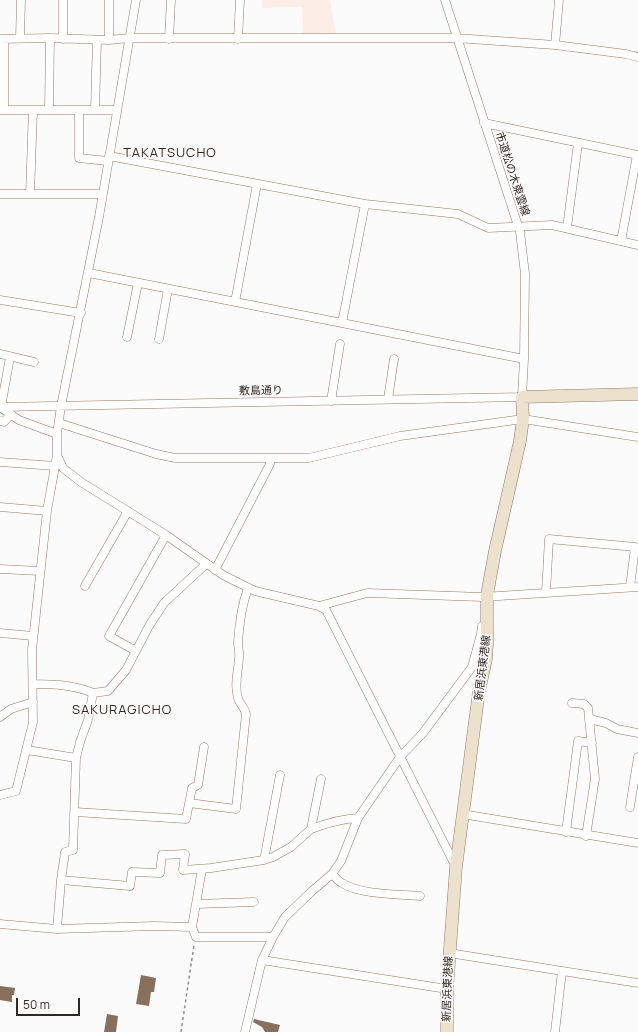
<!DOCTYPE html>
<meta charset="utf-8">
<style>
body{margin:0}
#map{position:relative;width:638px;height:1032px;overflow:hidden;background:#fbfbfb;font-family:Manrope,sans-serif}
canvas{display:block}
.scale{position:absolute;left:16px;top:998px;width:64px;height:18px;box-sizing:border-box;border:2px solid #322822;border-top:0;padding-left:5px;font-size:12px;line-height:14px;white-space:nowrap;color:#322822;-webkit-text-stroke:3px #fbfbfb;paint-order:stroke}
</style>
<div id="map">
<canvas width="638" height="1032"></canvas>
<div class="scale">50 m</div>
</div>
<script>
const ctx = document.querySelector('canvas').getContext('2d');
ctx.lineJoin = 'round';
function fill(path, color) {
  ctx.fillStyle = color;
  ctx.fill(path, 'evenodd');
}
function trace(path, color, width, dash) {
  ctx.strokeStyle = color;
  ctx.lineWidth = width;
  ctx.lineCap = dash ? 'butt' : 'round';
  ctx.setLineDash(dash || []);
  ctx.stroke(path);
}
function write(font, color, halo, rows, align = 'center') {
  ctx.font = font + ' Manrope,"Noto Sans JP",sans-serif';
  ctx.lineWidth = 3.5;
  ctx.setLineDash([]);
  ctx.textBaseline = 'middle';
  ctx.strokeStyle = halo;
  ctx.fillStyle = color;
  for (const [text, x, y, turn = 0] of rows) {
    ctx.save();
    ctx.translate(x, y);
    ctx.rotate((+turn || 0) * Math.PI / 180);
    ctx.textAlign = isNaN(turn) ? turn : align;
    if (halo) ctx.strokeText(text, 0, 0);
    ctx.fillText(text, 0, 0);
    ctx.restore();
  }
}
fill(new Path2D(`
 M262 0H330L336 35H303L302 7 262 8Z`), '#fceee6');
fill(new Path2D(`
 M141 975 156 978 154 992H151L149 1006 136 1004Z
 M0 986 15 988 14 995H12V1002L0 1000Z
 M107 1014 118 1016 116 1032H104Z
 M254 1019 280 1025 278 1032H265L262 1027 253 1022Z`), '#88705e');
const street = new Path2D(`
 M109 0V40
 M136 0 99 217 61 406 57 434V455L63 468 81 482 166 535 223 575 255 591 319 606 326 610 456 867
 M20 38 21 0
 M0 39 50 38 109 40 129 38H456L555 45 626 54 638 57
 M63 39V0
 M169 39 171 0
 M238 39 240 0
 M555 45 559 0
 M0 110H116
 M4 110V39
 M49 110 50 38
 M79 110V158L108 161
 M95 110 97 40
 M484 123 638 155
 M109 156 365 204 458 214 488 228 552 225 638 245
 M0 194H103
 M30 194 33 110
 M567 228 578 143
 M621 241 637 155
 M89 273 524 359
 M0 300 81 313
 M235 302 257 184
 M342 323 365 204
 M127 337 138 283
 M159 339 168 289
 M0 354 34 362
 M388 399 394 359
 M331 401 340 344
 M0 407 522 397 524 359 525 274 520 232 445 0
 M0 407 19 420 57 434
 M1 407 10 357
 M0 421 4 422 11 414
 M59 423 156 454 175 458H309L400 436 523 419 638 437
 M0 462 55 466
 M0 507 47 511
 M0 569 40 571
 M215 570 270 464 269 458
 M85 586 128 511
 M546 592 549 539 635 547 630 587
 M319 606 367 593 483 597 638 587
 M0 633 33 636
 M136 651 109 636 166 535
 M33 684C54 684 74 685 93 693
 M572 703 584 704 588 708 595 779 586 836
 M0 717 11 709 33 702
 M589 719 606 723 617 729 638 733
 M27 750 76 758
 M321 779 311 829C327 823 341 819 358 818L400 757 423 733 472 667 481 634 482 626
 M0 795 16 791 33 722 32 650 47 511 57 455
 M189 803 236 809 246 714C244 705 239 704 238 698 234 685 238 672 239 658 240 653 238 648 238 643 239 624 242 605 248 588
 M630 807 638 757
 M75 812 186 819 192 788 198 785 204 747
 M462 814 638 843
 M358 818 341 861 332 874C335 877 338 881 342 883 361 895 398 894 420 896
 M566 832 578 741 592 743
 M264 860 280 775
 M61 880 130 886 132 872 160 873 162 855 185 854 183 870 211 868 264 860 273 857 291 847 311 829
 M197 904 254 902
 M0 924 57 929 154 926 192 927 202 869
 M192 927 196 937H273
 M57 929 61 880 65 852 73 850 76 758 80 742 88 720 93 693 108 691 126 670 149 626 164 603 206 564
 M449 953 638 983
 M262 960 447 989
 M245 1032 262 960 273 937 285 917 312 891 332 874
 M555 1032 562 971`);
const secondary = new Path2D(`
 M447 1032V989L456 867 479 691 486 659 487 645V595L495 551 520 441 523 419 522 397 638 394`);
trace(street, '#91796c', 9);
trace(secondary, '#91796c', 13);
trace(new Path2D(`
 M181 1032 194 945`), '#908b87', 1.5, [3, 3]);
trace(street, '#fff', 8);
trace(secondary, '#ece1cd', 12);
write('11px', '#322822', '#fbfbfb', [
 ["市道松の木東雲線",512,174,72],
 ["敷島通り",261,391,-1],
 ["新居浜東港線",483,668,-83],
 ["新居浜東港線",448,989,-88]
]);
ctx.letterSpacing = '1px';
write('13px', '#322822', '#fbfbfb', [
 ["TAKATSUCHO",170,153],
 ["SAKURAGICHO",122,710]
]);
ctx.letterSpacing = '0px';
</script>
